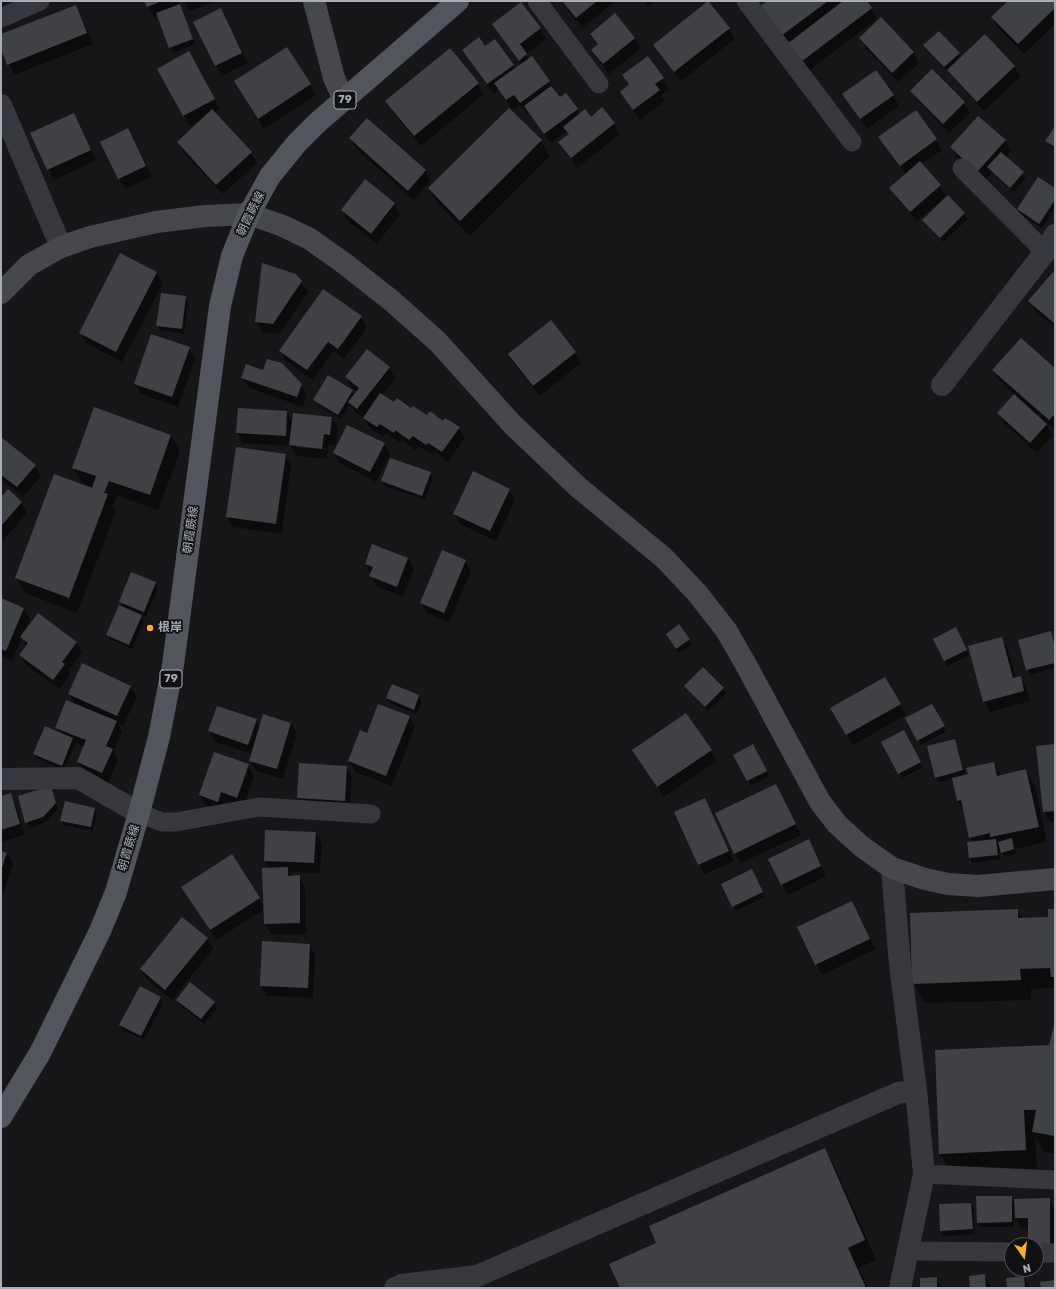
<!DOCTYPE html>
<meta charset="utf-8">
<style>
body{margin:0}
#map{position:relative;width:1056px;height:1289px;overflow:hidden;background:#161618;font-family:Rubik,sans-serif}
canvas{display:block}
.frame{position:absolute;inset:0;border:2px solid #a8adb8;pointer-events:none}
.north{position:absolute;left:1004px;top:1237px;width:40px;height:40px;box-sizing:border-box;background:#111113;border:1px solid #4d4f55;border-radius:50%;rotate:166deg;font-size:11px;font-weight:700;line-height:16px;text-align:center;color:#a8adb8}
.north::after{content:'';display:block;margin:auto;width:14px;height:18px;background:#f2b134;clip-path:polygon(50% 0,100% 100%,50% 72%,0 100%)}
</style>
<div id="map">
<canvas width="1056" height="1289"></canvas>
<div class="frame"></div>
<div class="north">N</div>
</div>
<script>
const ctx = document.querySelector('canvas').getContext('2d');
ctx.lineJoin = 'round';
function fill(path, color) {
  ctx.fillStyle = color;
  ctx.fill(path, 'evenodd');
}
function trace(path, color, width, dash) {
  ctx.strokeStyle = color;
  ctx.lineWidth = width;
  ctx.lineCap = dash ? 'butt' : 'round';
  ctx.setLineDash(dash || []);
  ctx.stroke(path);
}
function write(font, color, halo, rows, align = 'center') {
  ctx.font = font + ' Rubik,"Noto Sans JP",sans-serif';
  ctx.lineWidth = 3.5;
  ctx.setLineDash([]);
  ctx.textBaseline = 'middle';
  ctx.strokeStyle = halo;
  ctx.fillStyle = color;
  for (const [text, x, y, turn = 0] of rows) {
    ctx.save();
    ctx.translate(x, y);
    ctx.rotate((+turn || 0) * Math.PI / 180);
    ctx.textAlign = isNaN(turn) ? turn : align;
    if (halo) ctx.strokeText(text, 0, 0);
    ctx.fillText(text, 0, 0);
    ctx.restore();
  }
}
fill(new Path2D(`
 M145 1H179L195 44 173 53 158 16 154 17Z
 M184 1H216L189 11Z
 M561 1H616L582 28Z
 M643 1H655L648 7Z
 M768 1H866L877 19 807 72 788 46Z
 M1009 1H1053L1055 3V24L1024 54 998 28 992 17Z
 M76 6 93 44 14 75 1 46V36Z
 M881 19 914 53 919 63 898 82 866 48 860 38Z
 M226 20 248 63 222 76 216 65Z
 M493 24 540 29 546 39 526 54 529 60 532 58 560 98 566 94 580 115 614 124 620 134 577 168 560 143 569 135 567 131 551 143 528 112 527 113 521 105 513 110 499 90 494 94 469 60 463 50 485 47 513 65 515 69 521 65Z
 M729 29 735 39 681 81 654 45Z
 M591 34 635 38 641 48 609 74 592 50 598 46Z
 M924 45 959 54 962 58 1014 66 1020 77 984 111Z
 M287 48 316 95 264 129 241 92Z
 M189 53 220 109 214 113 251 153 257 163 223 194 184 153 178 142 201 120 190 126 158 70Z
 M648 57 669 89 661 95 665 101 640 120 621 92 629 85 624 76Z
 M478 84 484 94 421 146 393 112 387 101Z
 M912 91 964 103 970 113 949 133 918 101Z
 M843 94 893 95 899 106 867 129Z
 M74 114 96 160 54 180 48 169Z
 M1055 128V150L1046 141Z
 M128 130 152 177 125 189 101 142Z
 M880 137 936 140 942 150 922 164 940 186 947 197 968 219 943 242 924 220 947 198 946 196 917 221 897 198 891 188 906 175Z
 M350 138 425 171 431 181 414 200 356 149Z
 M541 141 550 156 470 236 438 204 429 189Z
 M1005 141 1011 151 1006 157 1026 178 1013 192 992 172 984 181 957 157 951 147Z
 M1055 190V209L1042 228 1021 214 1018 209Z
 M394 203 400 214 377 244 348 221 342 210Z
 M157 272 163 283 122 362 86 343 80 333Z
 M296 275 308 292 279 334 262 332 256 321Z
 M1055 275V328L1035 311 1029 301Z
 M185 297 188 302 184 334 160 330 157 325Z
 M361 317 367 327 344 359 334 351 313 380 286 361 280 351Z
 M189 348 195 359 178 407 141 394 135 383Z
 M575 353 581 363 540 396 515 365 509 355Z
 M389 367 395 378 382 395 394 404 459 428 465 438 448 462 435 452 433 455 419 446 415 450 402 440 400 443 386 433 383 437 370 428 364 418 355 412 350 404 341 419 317 405 314 400 352 391 354 395 357 391 352 388 346 377Z
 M1055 369V430L1044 421 1053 435 1037 453 1004 423 998 413 1015 395 999 380 993 370Z
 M242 378 301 384 307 395 303 407 249 388Z
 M287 412 293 423 332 418 338 428 336 445 329 444 327 459 296 456 291 446 243 443 237 433ZM296 445 327 448V450L296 447Z
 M171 435 180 451 158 510 117 496 113 506 116 511 77 613 25 593 16 578 92 490 93 487 82 483 73 467Z
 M1 438 35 465 41 476 23 497 1 479Z
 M384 444 390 454 376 482 340 463 334 453Z
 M285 455 291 465 282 534 233 527 227 517Z
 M430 473 433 478 425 500 385 486 382 481Z
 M509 490 515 500 496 541 460 524 454 514Z
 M1 495 21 502 27 513 1 543Z
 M408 558 414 569 403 597 377 586 366 564Z
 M465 561 471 571 449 623 427 613 421 603Z
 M155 583 158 588 146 617 140 614 144 621 132 649 110 639 107 634 124 609 120 602Z
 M1 599 24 608 30 619 23 633 76 643 82 653 68 671 70 675 60 689 26 665 20 655 27 646 22 637 12 661 1 656Z
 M679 626 692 645 679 653 670 639Z
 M1050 632 1055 644V668L1030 675 1019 641Z
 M959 633 969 655 947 666 945 661Z
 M1002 639 1008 649 1016 679 1020 677 1026 687 1030 701 990 712 984 702Z
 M885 678 906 715 853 745 832 708Z
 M392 685 419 696 422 701 416 714 390 703 387 698Z
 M131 687 137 697 123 726 117 723 122 732 113 752 118 760 108 783 84 772 78 762 84 747 76 743 64 770 37 758 34 753 59 733 56 728 75 705 69 694Z
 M686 687 723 689 726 693 708 711Z
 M932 705 946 731 921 745 906 719Z
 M686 714 717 761 664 797 639 760Z
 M409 716 415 727 392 786 355 772 349 761Z
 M256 720 260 727 291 723 297 734 283 779 256 771 250 760 252 754 215 742 209 731Z
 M904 732 923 767 902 778 883 742Z
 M955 740 966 776 994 763 1001 776 1026 770 1035 786 1047 842 1015 849 1016 854 1005 857 1002 852H999L1000 859 972 863 970 858 973 843 970 838 965 813 958 801 953 778 939 782 936 777Z
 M1055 745V822H1050L1044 812Z
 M755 750 769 776 751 786 734 755Z
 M248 765 254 776 243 808 227 802 224 812 206 805 200 795Z
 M346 767 352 777 350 811 304 808 298 797Z
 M776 785 801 835 741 863 735 853Z
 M51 787 58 809 46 822 29 828 19 796Z
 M10 794 16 805 25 835 1 842V797Z
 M705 799 734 861 705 874 699 864Z
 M94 808 97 813 93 831 64 825 61 820Z
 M316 833 322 844 320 873 290 872 293 877 299 876 305 887 306 934H271L265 924V909L216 940 189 898H259L265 908 269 869 265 861Z
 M814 851 826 876 788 895 782 884Z
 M1 852 7 853 13 864 1 899Z
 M754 875 764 897 736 911 733 906Z
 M1018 910 1023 919 1049 918 1055 910V988L1031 989V1000L925 1003 913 983Z
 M857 912 875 949 822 975 816 964Z
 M207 939 213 949 172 1000 147 980 141 970Z
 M310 945 315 955 313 998 267 996 261 986Z
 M190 984 215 1003 217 1008 204 1024 180 1005 177 1000Z
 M140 987 160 998 163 1003 144 1040 123 1030 120 1025Z
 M1055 1023V1154L1044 1152 1035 1136 1037 1170 952 1174 940 1154 1050 1046Z
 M824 1149 836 1169 876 1260 859 1268 868 1288H621Z
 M1011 1197 1016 1205 1049 1199 1055 1209V1255L1036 1245H1029V1229H1022L1014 1216V1227H980L978 1222Z
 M971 1204 974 1209 975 1234 944 1236 941 1231Z
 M985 1275 991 1288H971Z
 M1024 1277 1030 1288H1008Z
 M936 1278 942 1288H921Z`), '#0007');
fill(new Path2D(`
 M144 1H162L147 7Z
 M562 1H597L576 18Z
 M708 1 730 28 674 72 653 45Z
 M767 1H828L781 36 759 7Z
 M843 1H867L872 8 801 62 787 44Z
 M1008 1H1054L1055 8 1018 44 991 17Z
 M521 2 541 28 520 44 527 54 519 61 492 24Z
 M180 4 193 39 169 48 156 13Z
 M76 5 87 33 7 65 1 49V34Z
 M221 8 242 53 215 66 193 22Z
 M615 13 635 38 603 64 591 50 598 44 590 34Z
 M881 17 914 52 892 73 859 38Z
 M939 31 960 53 944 67 923 45Z
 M985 34 1015 66 977 102 947 70Z
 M479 37 485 46 495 39 514 65 487 84 462 50Z
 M287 47 311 84 258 119 234 81Z
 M450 48 479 83 414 136 385 101Z
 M189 51 215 99 183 116 157 69Z
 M532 56 550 81 520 103 514 95 506 100 494 83Z
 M648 56 664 78 655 84 660 90 633 110 620 92 629 84 622 75Z
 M932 69 965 102 943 124 910 91Z
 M876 70 894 95 860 119 842 94Z
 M551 86 560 97 566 93 578 109 544 134 524 106Z
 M602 107 615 123 571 158 558 142 569 134 563 127 585 109 591 117Z
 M509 108 542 140 460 221 428 188Z
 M212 109 252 152 216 185 177 142Z
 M916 110 937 139 900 166 878 137Z
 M74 113 91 150 47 170 30 133Z
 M978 116 1006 140 977 172 950 147Z
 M367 118 426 170 408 191 349 138Z
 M1055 126V147L1045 141Z
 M128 128 146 166 118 179 100 142Z
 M1001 152 1024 172 1010 188 987 167Z
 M920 161 941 185 910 212 889 188Z
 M1038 177 1055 188V200L1039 224 1017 209Z
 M365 179 395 203 371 234 341 210Z
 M948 195 965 213 940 238 922 220Z
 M120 253 157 272 116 352 79 333Z
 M262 263 296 274 302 281 273 324 255 322Z
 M1053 272 1055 274V324L1028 301Z
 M323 289 362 316 338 349 328 342 307 370 279 351Z
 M161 293 186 296 182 329 156 326Z
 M551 320 576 352 533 386 508 354Z
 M151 334 190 347 172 397 134 384Z
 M1021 338 1055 368V414L1049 420 992 370Z
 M367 349 390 367 357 409 348 402 359 388 345 377Z
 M267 359 282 363 302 384 297 397 241 378 246 364 263 370Z
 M328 375 353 390 338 415 313 400Z
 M380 393 394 402 397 398 411 408 413 406 427 415 430 411 443 421 445 418 460 427 442 452 428 443 426 445 413 436 409 440 395 430 394 433 380 424 377 427 363 418Z
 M1014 394 1047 424 1030 443 997 413Z
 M94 407 171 435 150 495 109 481 104 493 108 494 69 598 15 578 54 474 92 488 96 476 72 468Z
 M238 408 287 411 286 436 236 433Z
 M293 413 332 417 330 435 324 434 322 449 289 445Z
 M347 425 385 443 370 472 333 453Z
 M1 437 36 465 17 487 1 475Z
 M236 447 286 454 276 524 226 517Z
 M390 458 431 472 422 496 381 481Z
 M473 471 510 489 490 531 453 514Z
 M8 489 22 502 1 526V494L3 495Z
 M372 544 408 558 397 587 369 576 373 567 365 564Z
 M442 550 466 560 444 613 420 603Z
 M131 572 156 582 144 612 119 602Z
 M1 598 24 608 6 651 1 649Z
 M119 605 142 615 129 645 106 635Z
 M38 613 77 642 62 662 65 664 53 680 19 655 28 643 20 637Z
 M679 624 690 639 676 649 666 634Z
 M956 627 967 650 944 661 933 639Z
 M1051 631 1055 647V663L1026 670 1018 640Z
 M1002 637 1013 678 1021 676 1024 691 983 702 968 646Z
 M82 663 131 686 117 716 68 694Z
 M703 667 724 688 705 707 684 686Z
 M885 677 901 704 846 735 830 708Z
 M392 684 419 695 414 710 386 698Z
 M66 700 117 721 106 746 113 749 102 773 77 762 86 740 55 728Z
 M378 704 410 716 386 776 348 761 360 730 367 733Z
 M932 704 945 726 917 741 905 718Z
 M217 706 257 719 248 745 208 731Z
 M686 713 712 750 657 787 632 750Z
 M263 714 291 723 277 769 249 761Z
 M45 726 73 738 62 766 33 754Z
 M904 730 921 762 898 774 881 742Z
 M955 739 963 770 935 778 927 746Z
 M753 744 767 771 747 781 733 755Z
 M1055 744V811L1043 812 1036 746Z
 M214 752 249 764 237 798 221 792 218 802 199 795Z
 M994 762 997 776 1026 769 1039 827 990 837V833L969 838 961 800 957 801 952 778 968 774 966 768Z
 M299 763 347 766 345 801 297 798Z
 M776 784 796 824 734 854 715 813Z
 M51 786 56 803 43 817 25 823 18 796Z
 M11 793 20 824 1 830V796Z
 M705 798 729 851 698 865 674 812Z
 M65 801 95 808 91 827 60 821Z
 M265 830 316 832 314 863 264 861Z
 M1012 838 1014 849 1001 853 998 842Z
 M809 839 821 866 781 885 768 859Z
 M996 839 998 855 969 858 967 842Z
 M1 851 7 853 1 871Z
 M232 854 260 898 210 930 181 887Z
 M288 867V876L300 875V923L264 924 262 868Z
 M752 869 763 892 732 907 721 884Z
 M852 901 870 939 815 965 797 927Z
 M1018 909V918L1048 917V909H1055V977H1051L1050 968 1020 969 1021 980 912 984 910 913Z
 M182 917 208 938 165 990 140 969Z
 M262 941 310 944 308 988 260 986Z
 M190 982 215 1002 201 1019 176 1000Z
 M140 986 161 997 141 1036 119 1025Z
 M1055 1021V1136L1032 1132 1036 1110H1024L1026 1150 939 1154 935 1050 1049 1045Z
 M825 1148 865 1240 848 1248 866 1288H620L609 1264 656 1243 649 1226Z
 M976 1196H1012V1222L977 1223Z
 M1050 1198V1245H1028V1218H1015L1014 1199Z
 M971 1203 973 1229 940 1231 939 1204Z
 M985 1274 986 1288H970L969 1276Z
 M1024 1276 1025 1288H1007L1006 1278Z
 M937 1277V1288H920V1278Z
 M1055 1280V1288H1041L1040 1282Z`), '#404145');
trace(new Path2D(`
 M537 1 599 84
 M746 1 852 142
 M1 18 40 1
 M962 168 1045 252
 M139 813 162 822H176L259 807 371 814
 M924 1174 1055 1180
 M908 1251 1012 1252
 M1036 1253H1055`), '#37383d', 19);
trace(new Path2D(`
 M1 105 61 247
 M942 385 1045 252 1055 235
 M1 779 78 778 139 813
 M892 868 900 965 916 1090 924 1174 900 1288
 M395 1288 401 1285 477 1276 898 1093 916 1090`), '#37383d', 22);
trace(new Path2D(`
 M314 1 334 78 344 100
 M1 293 29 265 61 247 90 237 156 222 205 216 249 214 283 226 310 239 345 264 392 301 438 342 512 424 578 487 664 558 697 593 726 630 745 663 820 802 837 824 861 846 892 868 925 879 948 884 978 886 1055 879`), '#45474d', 22);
trace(new Path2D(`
 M1 1117 40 1053 100 931 116 892 139 813 159 737 173 665 220 306 232 256 249 214 270 176 297 143 317 123 458 1`), '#53555c', 22);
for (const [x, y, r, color] of [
 [150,628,4,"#f2b134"]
]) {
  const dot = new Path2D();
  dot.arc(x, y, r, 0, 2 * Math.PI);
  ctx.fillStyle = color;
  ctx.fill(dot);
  trace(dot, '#111113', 1.5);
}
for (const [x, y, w] of [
 [345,100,22],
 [171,679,22]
]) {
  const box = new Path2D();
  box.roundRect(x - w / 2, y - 9, w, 18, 3);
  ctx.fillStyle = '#111113';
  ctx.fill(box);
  trace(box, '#a8adb8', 1);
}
write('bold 11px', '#a8adb8', null, [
 ["79",345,100],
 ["79",171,679]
]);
write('12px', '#a8adb8', '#111113', [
 ["朝霞蕨線",251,214,-64],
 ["朝霞蕨線",191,530,-82],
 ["朝霞蕨線",129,848,-73]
]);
write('bold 12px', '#a8adb8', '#111113', [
 ["根岸",158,628]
], 'left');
</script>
